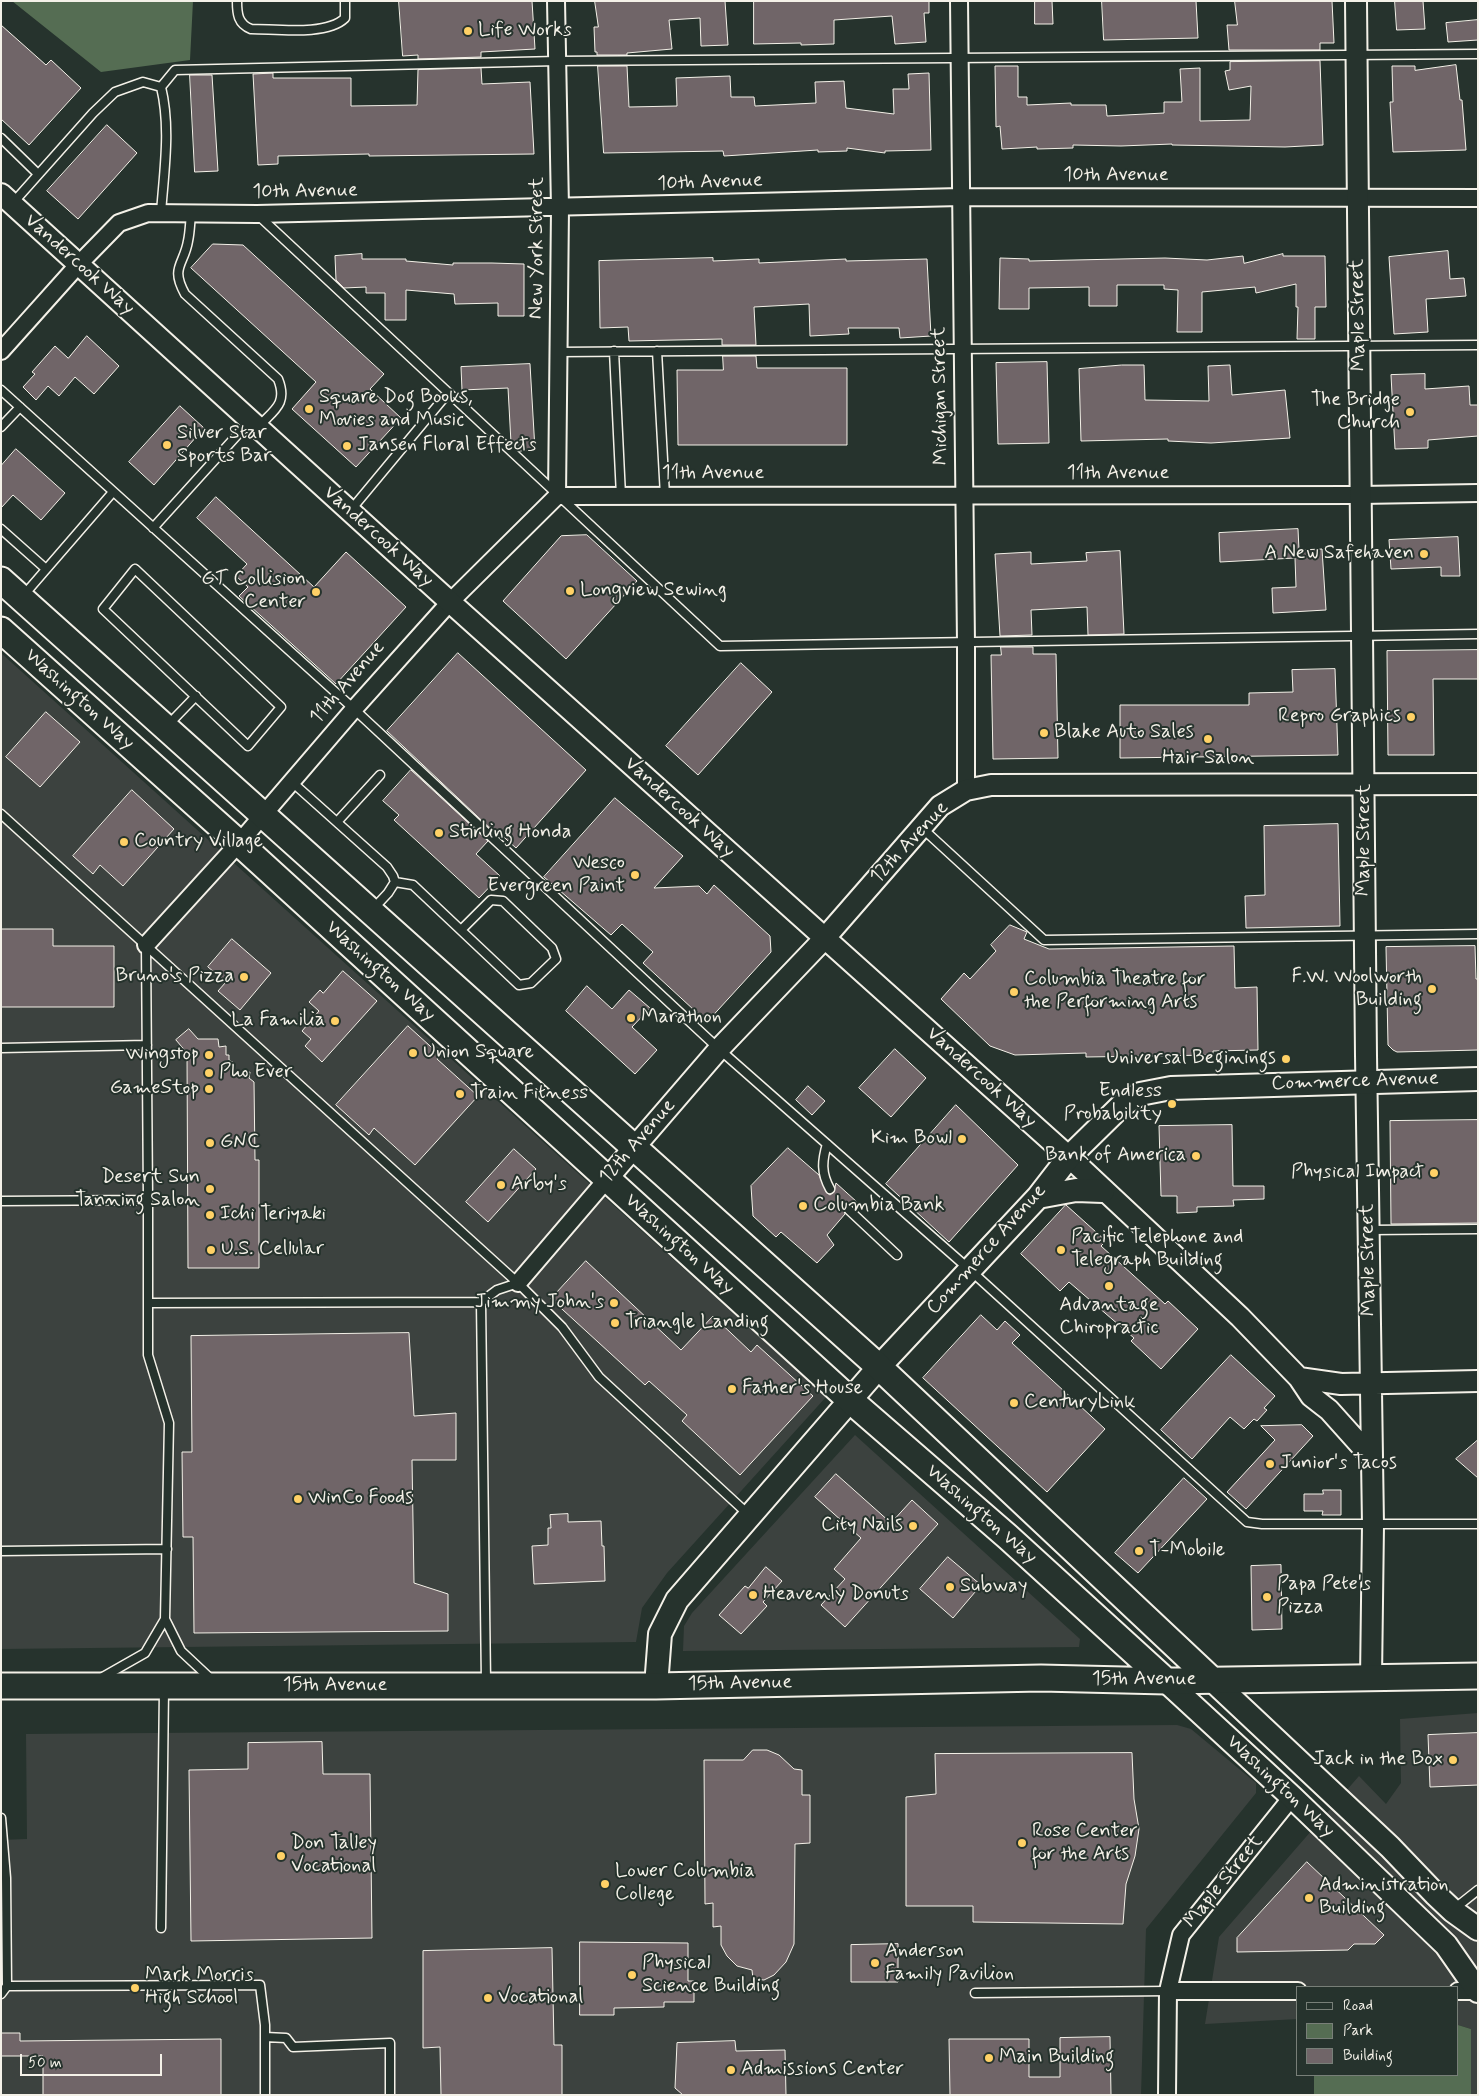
<!DOCTYPE html>
<style>
body{margin:0}
#map{position:relative;width:1479px;height:2096px;overflow:hidden;background:#26332d;font-family:Mynerve,sans-serif}
canvas{display:block}
.frame{position:absolute;inset:0;border:2px solid #f4f1e8;pointer-events:none}
.legend{position:absolute;left:1296px;top:1986px;width:162px;height:90px;box-sizing:border-box;background:#26332d;border:1px solid #787f78;margin:0;padding:6px 9px;list-style:none;font-size:15px;color:#f4f1e8}
.legend li{display:flex;align-items:center;gap:10px;height:25px}
.legend b{width:25px;border:1px solid #787f78}
.scale{position:absolute;left:20px;top:2054px;width:142px;height:22px;box-sizing:border-box;border:2px solid #f4f1e8;border-top:0;padding-left:6px;font-size:15px;line-height:18px;white-space:nowrap;color:#f4f1e8;-webkit-text-stroke:4px #26332d;paint-order:stroke}
</style>
<div id="map">
<canvas width="1479" height="2096"></canvas>
<div class="frame"></div>
<ul class="legend">
<li><b style="height:6px;background:#26332d"></b>Road</li>
<li><b style="height:14px;background:#556d53"></b>Park</li>
<li><b style="height:14px;background:#706568"></b>Building</li>
</ul>
<div class="scale">50 m</div>
</div>
<script>
const ctx = document.querySelector('canvas').getContext('2d');
ctx.lineJoin = 'round';
function fill(path, color) {
  ctx.fillStyle = color;
  ctx.fill(path, 'evenodd');
}
function trace(path, color, width, dash) {
  ctx.strokeStyle = color;
  ctx.lineWidth = width;
  ctx.lineCap = dash ? 'butt' : 'round';
  ctx.setLineDash(dash || []);
  ctx.stroke(path);
}
function write(font, color, halo, rows, align = 'center') {
  ctx.font = font + ' Mynerve,sans-serif';
  ctx.lineWidth = 4;
  ctx.setLineDash([]);
  ctx.textBaseline = 'middle';
  ctx.strokeStyle = halo;
  ctx.fillStyle = color;
  for (const [text, x, y, turn = 0] of rows) {
    ctx.save();
    ctx.translate(x, y);
    ctx.rotate((+turn || 0) * Math.PI / 180);
    ctx.textAlign = isNaN(turn) ? turn : align;
    if (halo) ctx.strokeText(text, 0, 0);
    ctx.fillText(text, 0, 0);
    ctx.restore();
  }
}
fill(new Path2D(`
 M1 653 826 1397 667 1573 642 1608 636 1642 1 1649Z
 M855 1435 1080 1639 1079 1647 683 1651 684 1626 692 1613Z
 M1478 1713V2095H1471V2029L1458 2025V1987H1298V2019L1205 2024 1219 1937 1359 1776 1386 1804 1401 1783 1400 1719Z
 M1177 1725 1191 1729 1256 1783V1793L1146 1929 1141 2095H1V1840L27 1839 26 1734Z`), '#3c423f');
fill(new Path2D(`
 M12 1H193L190 60 101 72Z
 M1458 2025 1471 2029V2095H1314V2075H1458Z`), '#556d53');
const building = new Path2D(`
 M399 1H532L535 49 481 52V57L418 59V55L403 56Z
 M595 1H725L728 45 701 46 700 18 669 20 672 49 627 53V55H597V52H595L594 27H598Z
 M754 1H929V13H924L926 42 895 44 892 16 834 20V44L801 45V43L754 44Z
 M1035 1H1052L1053 24H1035Z
 M1102 1H1196L1198 38 1104 40Z
 M1235 1H1332L1334 43H1320V50H1229L1227 25H1237Z
 M1395 1H1423L1425 29 1397 30Z
 M1478 20V40L1448 42 1446 23Z
 M1 25 46 65 51 60 81 88 29 145 1 119Z
 M1320 61 1323 145 1285 147 1172 145V144L1121 146 1073 145V148L1037 149V147L1002 149 1000 126 996 127 995 66H1018V97H1027V105L1071 103V105H1106L1107 116 1164 113V102H1182L1180 69 1200 68V121L1250 120 1251 86 1229 90 1225 71 1230 70V62Z
 M1456 65 1460 100H1462L1466 150 1393 152 1390 102H1393L1392 66H1415V70Z
 M598 66H627L629 107 677 106 676 78 730 76 731 97H754L755 106 816 103 815 82 844 81 846 108 894 114 893 89H909L908 74 929 73 931 150 885 151V153L847 148V151L818 152V150L724 156 723 151 604 153Z
 M481 68 482 84 530 82 534 154 369 156V154L278 156V164L258 165 253 74 273 73V78H351V106L417 105 418 70Z
 M190 75H212L218 171 195 172Z
 M107 125 137 153 78 219 47 191Z
 M213 244 243 245 384 374 370 389 401 418 356 467 292 409 316 382 191 268Z
 M1448 251 1450 279 1464 278 1466 296 1426 299 1428 332 1394 334 1389 257Z
 M362 254V259H406V261L453 265V263H492L524 264V316H498V303L455 304 454 294 406 290V320H385V293H366V287L344 288 336 280 335 256Z
 M1283 254V256H1325L1326 307H1315V339H1297L1298 307H1296V284L1256 293 1255 287 1202 292V332H1177L1178 290 1164 289V285H1117V306H1089V287L1029 288V309H999L1000 258 1029 259V261L1165 258 1207 260 1243 256 1244 263Z
 M713 258V261L759 259V263L846 259V261L927 259 931 336 900 338 899 328H848L849 334 810 336 809 304 754 307 756 345H722V339L629 341 628 327 600 328 599 261Z
 M87 336 119 366 94 394 75 377 59 396 48 386 36 400 23 387 35 374 32 372 55 346 68 358Z
 M723 356H756L757 368H847V445H678L677 370H723Z
 M1047 362 1049 443 998 444 996 363Z
 M530 364 535 450 519 451 511 443 508 388 462 390 461 367Z
 M1122 365H1144L1145 400 1209 401 1208 366 1230 365 1232 395 1285 390 1290 438 1211 443 1168 441V439L1081 441 1079 369Z
 M1425 374V389L1469 386 1470 405H1478V436L1428 440V448L1395 449 1391 375Z
 M180 406 204 428 154 485 129 462Z
 M16 449 65 493 41 520 13 495 1 508V466Z
 M216 497 314 587 346 552 406 607 336 684 239 596 248 587 236 576 247 564 197 518Z
 M1298 529 1299 550 1322 549 1326 610 1273 613 1272 588 1296 587 1295 558 1220 562 1219 533Z
 M587 535 637 581 566 659 503 601 561 536Z
 M1458 537 1460 576H1441V567L1391 569 1389 540Z
 M1120 551 1124 634 1088 635 1087 607 1031 610 1032 635 1000 636 995 554 1031 552V564L1087 561 1086 553Z
 M1001 647H1033V654H1056L1058 758 993 759 991 655H1001Z
 M1478 650V679H1433L1434 755H1388L1387 651Z
 M458 653 586 770 516 848 497 831 495 833 387 731Z
 M741 663 772 692 698 775 666 746Z
 M1335 669 1338 755 1120 758V705H1249V693L1293 692 1292 670Z
 M46 712 80 742 40 787 6 757Z
 M411 770 488 841 476 854 500 876 479 898 394 820 399 815 383 801Z
 M132 790 174 829 123 886 100 865 93 874 73 856Z
 M615 798 683 856 654 888 699 886 707 894 714 885 770 936 771 952 707 1022 643 963 653 952 622 924 611 935 544 877Z
 M1338 824 1340 926 1246 928 1245 896 1265 895 1264 826Z
 M1010 925 1027 932 1024 939 1049 949 1234 946 1235 988 1257 987 1258 1050 1213 1051V1055L1086 1057V1053L1015 1055 990 1046 941 999 964 973 970 979 996 951 991 945Z
 M1 929H53V946H114V1007H1Z
 M232 939 271 973 240 1010 218 991 226 982 208 967Z
 M1475 946 1476 979H1478V1050L1397 1052 1393 1050 1388 1045 1386 947Z
 M343 971 377 1001 322 1062 305 1046 311 1039 302 1031 319 1011 309 1002 320 990 323 993Z
 M587 986 612 1009 629 990 650 1008 632 1027 657 1050 635 1074 566 1011Z
 M408 1026 440 1055 437 1059 478 1096 415 1165 374 1128 369 1135 336 1105Z
 M189 1029 198 1039H218L219 1047 226 1046V1055H229V1060L234 1063V1073L250 1072 249 1078 254 1082 255 1160H259V1268H188L187 1053 176 1040Z
 M895 1049 926 1078 891 1117 859 1088Z
 M808 1086 825 1101 812 1115 796 1100Z
 M956 1105 1018 1165 949 1242 886 1184Z
 M1478 1120V1223L1391 1224 1390 1121Z
 M1232 1125 1233 1186H1264V1199L1233 1200 1234 1206 1197 1207V1212L1177 1213V1196H1161L1159 1126Z
 M788 1148 819 1175 827 1193 830 1195 834 1192 836 1183 857 1202 853 1206 848 1205 845 1207 844 1211 845 1214 827 1235 834 1245 817 1263 781 1232 776 1237 753 1216 751 1186Z
 M514 1149 536 1169 488 1222 466 1202Z
 M1066 1205 1106 1241 1101 1246 1165 1304 1168 1301 1198 1329 1161 1369 1131 1341 1134 1338 1069 1282 1060 1291 1021 1254Z
 M586 1261 681 1350 713 1316 751 1352 757 1345 813 1396 740 1475 682 1421 687 1415 649 1381 645 1385 551 1299Z
 M981 1315 997 1330 1005 1321 1020 1335 1012 1343 1105 1429 1047 1492 923 1378Z
 M409 1333 414 1416 456 1413V1460H412L414 1583 448 1594V1631L194 1633 193 1537H183L182 1452H192L191 1336Z
 M1231 1355 1275 1396 1264 1408 1267 1410 1257 1421 1254 1419 1244 1429 1230 1417 1192 1459 1161 1430Z
 M1302 1425 1313 1436 1246 1509 1227 1492 1275 1440 1261 1426Z
 M1478 1440V1478L1456 1459Z
 M836 1474 891 1523 912 1500 938 1524 845 1627 821 1605 845 1579 834 1569 861 1538 815 1497Z
 M1184 1478 1207 1499 1138 1573 1115 1553Z
 M1323 1490H1341V1515H1322L1323 1511H1304V1494H1323Z
 M568 1514V1522L601 1521 602 1546H604L605 1581 534 1584 532 1546 548 1545V1528H551L550 1515Z
 M948 1557 981 1585 953 1618 920 1589Z
 M1281 1565 1282 1629 1252 1630 1251 1566Z
 M766 1567 782 1581 763 1602 767 1606 741 1634 719 1615 745 1586 748 1588Z
 M1478 1733V1785L1430 1787 1428 1735Z
 M322 1742 323 1774H370L372 1938 191 1941 189 1770 248 1769V1743Z
 M753 1750H767L779 1755 794 1769 802 1770V1795H810V1843L795 1844 794 1944 786 1962 774 1975 764 1980 753 1979 752 1970 737 1966 727 1956 721 1945V1926L713 1927V1903L705 1904 704 1760H743Z
 M1132 1753 1134 1799 1139 1829 1135 1856 1126 1884 1123 1924 973 1922V1906H906V1797L936 1794 935 1754Z
 M1307 1862 1384 1935 1375 1944H1354L1348 1950 1237 1952V1938Z
 M580 1942 688 1943V1981H694V2002H664V2007L614 2008V2015H580Z
 M898 1944V1982H851V1945Z
 M552 1948 554 2045H562V2095H441L440 2047 423 2048V1951Z
 M1 2033H20V2041L221 2039V2095H43V2056H1Z
 M1110 2037 1111 2095H950L949 2039H1029V2077H1060V2038Z
 M735 2041 736 2051 785 2050 786 2095H683L675 2088 677 2043Z`);
fill(building, '#706568');
trace(building, '#f4f1e8', 1);
const service = new Path2D(`
 M237 1C237 14 238 24 251 29 276 29 327 36 345 18V1
 M161 87 175 70 557 61 1478 54
 M1 138 38 174
 M12 204 93 113 115 92 143 82 161 87C171 128 164 171 161 213
 M191 214C190 223 190 232 188 241 184 265 170 267 185 294L278 379C288 404 274 410 258 427
 M259 216 720 646 1478 634
 M614 351 621 496
 M657 351 665 496
 M558 352 1478 345
 M1 390 354 709 719 1049 970 1270 1247 1522 1262 1524H1478
 M1 427 20 407
 M350 511 448 393
 M153 528 249 422
 M1 529 46 569
 M135 569 281 707 248 746 103 609Z
 M23 596 113 492
 M167 726 196 696
 M292 782 387 867 393 876 395 882 388 893 374 908
 M1 814 518 1283 562 1327 599 1377 749 1515
 M337 822 380 775
 M922 828 1044 940 1478 934
 M395 882 413 885 519 985 531 983 556 959 552 948 503 901 491 900 461 930
 M1 1048 147 1045
 M827 1144C822 1161 821 1173 830 1189
 M148 1200V1355L169 1423 165 1619 181 1651 212 1680
 M1 1201 148 1200 146 945
 M849 1210 897 1255
 M1370 1230 1478 1229
 M148 1303 481 1302
 M1 1551 167 1549
 M101 1678 145 1653 165 1619
 M486 1682 481 1302 497 1290 518 1283
 M1 1818 6 1878 7 1986 1 1994
 M1454 1909 1478 1890
 M161 1928 164 1689
 M7 1986 260 1985 265 2025V2095
 M975 1993 1168 1991
 M265 2037 286 2038 293 2047 390 2043V2095`);
const minor = new Path2D(`
 M556 1 560 208 557 496
 M959 1 966 643V790
 M1 351 78 265 119 223 148 213 257 214 960 197 1478 198
 M146 945 239 843 354 709 450 602 557 496 1361 495 1478 493
 M518 1283 607 1179
 M1168 1991H1298
 M1458 1991H1478
 M1167 2095 1168 1991 1181 1935 1292 1797`);
const tertiary = new Path2D(`
 M1356 1 1366 1055 1373 1525 1371 1678
 M1 194 450 602 1069 1157 1240 1317 1299 1378 1311 1396 1329 1410 1372 1458
 M607 1179 719 1049 824 939 940 806 966 790 991 785 1478 784
 M1299 1378 1341 1384 1478 1381`);
const secondary = new Path2D(`
 M1038 1197 1076 1190 1103 1191
 M1212 1680 1390 1847 1435 1894 1453 1911 1478 1929
 M1166 1681 1292 1797 1446 1945 1478 1991
 M656 1686 660 1634 677 1600 879 1367 1038 1197 1069 1157 1122 1105 1140 1094 1171 1088 1478 1079`);
const primary = new Path2D(`
 M1 580 879 1367 1212 1680
 M1 630 239 843 850 1400 1008 1537 1166 1681
 M1 1686H656L1041 1678 1166 1681 1478 1676`);
trace(service, '#f4f1e8', 11);
trace(minor, '#f4f1e8', 20);
trace(tertiary, '#f4f1e8', 24);
trace(secondary, '#f4f1e8', 26);
trace(primary, '#f4f1e8', 29);
trace(service, '#26332d', 8);
trace(minor, '#26332d', 16);
trace(tertiary, '#26332d', 20);
trace(secondary, '#26332d', 22);
trace(primary, '#26332d', 25);
for (const [x, y, r, color] of [
 [468,31,5,"#ffd166"],
 [309,409,5,"#ffd166"],
 [1410,412,5,"#ffd166"],
 [167,445,5,"#ffd166"],
 [347,446,5,"#ffd166"],
 [1424,554,5,"#ffd166"],
 [570,591,5,"#ffd166"],
 [316,592,5,"#ffd166"],
 [1411,717,5,"#ffd166"],
 [1044,733,5,"#ffd166"],
 [1208,739,5,"#ffd166"],
 [439,833,5,"#ffd166"],
 [124,842,5,"#ffd166"],
 [635,875,5,"#ffd166"],
 [244,977,5,"#ffd166"],
 [1432,989,5,"#ffd166"],
 [1014,992,5,"#ffd166"],
 [631,1018,5,"#ffd166"],
 [335,1021,5,"#ffd166"],
 [413,1053,5,"#ffd166"],
 [209,1055,5,"#ffd166"],
 [1286,1059,5,"#ffd166"],
 [209,1073,5,"#ffd166"],
 [209,1089,5,"#ffd166"],
 [460,1094,5,"#ffd166"],
 [1172,1104,5,"#ffd166"],
 [962,1139,5,"#ffd166"],
 [210,1143,5,"#ffd166"],
 [1196,1156,5,"#ffd166"],
 [1434,1173,5,"#ffd166"],
 [501,1185,5,"#ffd166"],
 [210,1189,5,"#ffd166"],
 [803,1206,5,"#ffd166"],
 [210,1215,5,"#ffd166"],
 [211,1250,5,"#ffd166"],
 [1061,1250,5,"#ffd166"],
 [1109,1286,5,"#ffd166"],
 [614,1303,5,"#ffd166"],
 [615,1323,5,"#ffd166"],
 [732,1389,5,"#ffd166"],
 [1014,1403,5,"#ffd166"],
 [1270,1464,5,"#ffd166"],
 [298,1499,5,"#ffd166"],
 [913,1526,5,"#ffd166"],
 [1139,1551,5,"#ffd166"],
 [950,1587,5,"#ffd166"],
 [753,1595,5,"#ffd166"],
 [1267,1597,5,"#ffd166"],
 [1453,1760,5,"#ffd166"],
 [1022,1843,5,"#ffd166"],
 [281,1856,5,"#ffd166"],
 [605,1884,5,"#ffd166"],
 [1309,1898,5,"#ffd166"],
 [875,1963,5,"#ffd166"],
 [632,1975,5,"#ffd166"],
 [135,1988,5,"#ffd166"],
 [488,1998,5,"#ffd166"],
 [989,2058,5,"#ffd166"],
 [731,2070,5,"#ffd166"]
]) {
  const dot = new Path2D();
  dot.arc(x, y, r, 0, 2 * Math.PI);
  ctx.fillStyle = color;
  ctx.fill(dot);
  trace(dot, '#26332d', 2);
}
write('20px', '#f4f1e8', '#26332d', [
 ["Life Works",478,31],
 ["Square Dog Books,",319,398],
 ["Movies and Music",319,421],
 ["The Bridge",1400,401,"right"],
 ["Church",1400,424,"right"],
 ["Silver Star",177,434],
 ["Sports Bar",177,457],
 ["Jansen Floral Effects",357,446],
 ["A New Safehaven",1414,554,"right"],
 ["GT Collision",306,580,"right"],
 ["Center",306,603,"right"],
 ["Longview Sewing",580,591],
 ["Repro Graphics",1401,717,"right"],
 ["Blake Auto Sales",1054,733],
 ["Hair Salon",1208,759,"center"],
 ["Stirling Honda",449,833],
 ["Country Village",134,842],
 ["Wesco",625,864,"right"],
 ["Evergreen Paint",625,887,"right"],
 ["Bruno's Pizza",234,977,"right"],
 ["F.W. Woolworth",1422,978,"right"],
 ["Building",1422,1001,"right"],
 ["Columbia Theatre for",1024,980],
 ["the Performing Arts",1024,1003],
 ["Marathon",641,1018],
 ["La Familia",325,1021,"right"],
 ["Union Square",423,1053],
 ["Wingstop",199,1055,"right"],
 ["Universal Beginings",1276,1059,"right"],
 ["Pho Ever",219,1073],
 ["GameStop",199,1089,"right"],
 ["Endless",1162,1092,"right"],
 ["Probability",1162,1115,"right"],
 ["Train Fitness",470,1094],
 ["Kim Bowl",952,1139,"right"],
 ["GNC",220,1143],
 ["Bank of America",1186,1156,"right"],
 ["Physical Impact",1424,1173,"right"],
 ["Desert Sun",200,1178,"right"],
 ["Tanning Salon",200,1201,"right"],
 ["Arby's",511,1185],
 ["Columbia Bank",813,1206],
 ["Ichi Teriyaki",220,1215],
 ["Pacific Telephone and",1071,1238],
 ["Telegraph Building",1071,1261],
 ["U.S. Cellular",221,1250],
 ["Jimmy John's",604,1303,"right"],
 ["Advantage",1109,1306,"center"],
 ["Chiropractic",1109,1329,"center"],
 ["Triangle Landing",625,1323],
 ["Father's House",742,1389],
 ["CenturyLink",1024,1403],
 ["Junior's Tacos",1280,1464],
 ["WinCo Foods",308,1499],
 ["City Nails",903,1526,"right"],
 ["T-Mobile",1149,1551],
 ["Papa Pete's",1277,1585],
 ["Pizza",1277,1608],
 ["Subway",960,1587],
 ["Heavenly Donuts",763,1595],
 ["Jack in the Box",1443,1760,"right"],
 ["Rose Center",1032,1832],
 ["for the Arts",1032,1855],
 ["Don Talley",291,1844],
 ["Vocational",291,1867],
 ["Lower Columbia",615,1872],
 ["College",615,1895],
 ["Administration",1319,1886],
 ["Building",1319,1909],
 ["Anderson",885,1952],
 ["Family Pavilion",885,1975],
 ["Physical",642,1964],
 ["Science Building",642,1987],
 ["Mark Morris",145,1976],
 ["High School",145,1999],
 ["Vocational",498,1998],
 ["Main Building",999,2058],
 ["Admissions Center",741,2070]
], 'left');
write('20px', '#f4f1e8', '#26332d', [
 ["10th Avenue",1116,176],
 ["10th Avenue",710,183,-2],
 ["10th Avenue",305,192,-1],
 ["New York Street",538,248,-90],
 ["Vandercook Way",79,265,42],
 ["Maple Street",1359,315,-91],
 ["Michigan Street",941,396,-91],
 ["11th Avenue",713,474],
 ["11th Avenue",1118,474],
 ["Vandercook Way",378,537,42],
 ["11th Avenue",348,683,-49],
 ["Washington Way",79,700,42],
 ["Vandercook Way",679,808,42],
 ["Maple Street",1365,840,-90],
 ["12th Avenue",910,843,-47],
 ["Washington Way",380,972,42],
 ["Vandercook Way",981,1078,42],
 ["Commerce Avenue",1355,1082,-2],
 ["12th Avenue",638,1142,-49],
 ["Washington Way",679,1245,42],
 ["Commerce Avenue",987,1250,-48],
 ["Maple Street",1369,1260,-91],
 ["Washington Way",981,1515,41],
 ["15th Avenue",1144,1680],
 ["15th Avenue",740,1684,-1],
 ["15th Avenue",335,1686],
 ["Washington Way",1280,1787,43],
 ["Maple Street",1224,1882,-51]
]);
</script>
